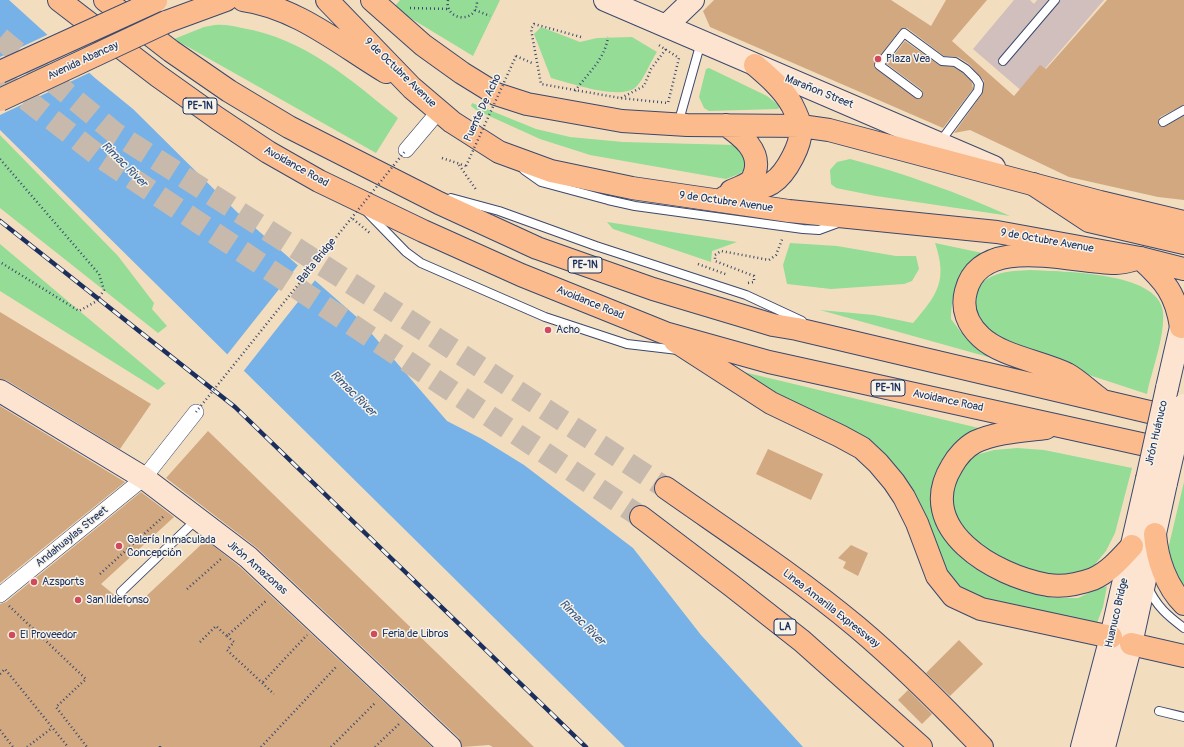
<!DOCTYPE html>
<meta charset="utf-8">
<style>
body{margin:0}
canvas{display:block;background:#f2ddbf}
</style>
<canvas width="1184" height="747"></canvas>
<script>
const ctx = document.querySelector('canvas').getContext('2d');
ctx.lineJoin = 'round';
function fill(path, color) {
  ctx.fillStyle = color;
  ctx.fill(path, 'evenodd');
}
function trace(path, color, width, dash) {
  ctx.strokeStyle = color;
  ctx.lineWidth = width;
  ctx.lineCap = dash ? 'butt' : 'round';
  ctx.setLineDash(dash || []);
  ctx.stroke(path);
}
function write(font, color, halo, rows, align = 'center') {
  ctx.font = font + ' Pangolin,sans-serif';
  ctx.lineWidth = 3;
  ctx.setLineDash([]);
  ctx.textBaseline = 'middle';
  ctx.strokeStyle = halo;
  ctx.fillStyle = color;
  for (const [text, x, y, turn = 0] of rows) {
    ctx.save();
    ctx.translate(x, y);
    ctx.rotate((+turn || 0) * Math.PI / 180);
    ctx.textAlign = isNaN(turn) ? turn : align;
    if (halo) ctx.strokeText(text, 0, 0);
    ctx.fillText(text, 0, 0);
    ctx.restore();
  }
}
fill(new Path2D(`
 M1014 0H1030L1034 4 1037 0H1104L1024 93 973 49Z`), '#d1bfbd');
fill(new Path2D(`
 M400 0H500L473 56 407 16 395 6Z
 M215 25C224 24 233 26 242 28 304 38 351 80 398 118L376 153 174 39 204 27Z
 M541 27 580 42 597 38 632 37 657 52C650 62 645 78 636 87 621 101 570 83 551 78L534 34Z
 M709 68 767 96 780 106 778 109 709 111 704 108 699 97 706 69Z
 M472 103 536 129 570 137 623 142 735 145 746 158 744 170 739 174 726 179 590 155 540 139 476 110 471 106Z
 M0 135 118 256 154 303 152 309 167 326 158 333 0 208Z
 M850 159C906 174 956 192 1010 216L876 196 836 188 831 184 830 170 837 162Z
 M607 222 737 242 712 251 711 262 613 229Z
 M790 243 837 246 896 256H916L919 269 912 281 904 284 831 289 787 284 783 265Z
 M935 243 987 254C958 269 952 289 951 319L967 340 999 360 820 310 874 315 913 323C937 295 948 281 935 243Z
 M0 244 165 383H166L158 390 0 291Z
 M1031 270C1061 272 1159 271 1163 312 1165 337 1152 369 1147 394L1028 355 974 323 973 289C994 272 1004 271 1031 270Z
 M714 365 987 430 972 436 939 527 958 555 995 578 1023 590 1053 598H1078L1099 588 1107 586 1103 607 1097 623 996 604 950 585 909 490Z
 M1017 448 1044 450 1132 468 1115 533 1106 551 1091 569 1053 578 987 556 954 524 951 487 961 468 976 455 994 450Z
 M1184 482V595L1170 565 1169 545Z`), '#95dc96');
fill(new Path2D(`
 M0 0H9L95 78 133 109 237 212 359 319 447 421 482 439 524 465 633 548 701 635 803 747H625L0 130Z`), '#76b2e8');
fill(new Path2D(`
 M49 34 91 72 0 115V57Z
 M299 264 316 279 242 373 226 356Z`), '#f2ddbf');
fill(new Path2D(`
 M714 0H891L931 26 946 0H987L952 41 1014 96 1040 65 1046 69 1107 0H1184V105L1160 117 1158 122V125L1163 127 1184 116V200L1158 197 1069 177 970 130 954 133 982 94 984 81 969 64 958 57 944 56 907 28 900 30 875 62 874 67 918 99 923 95 922 90 887 64 905 41 939 65 953 67 963 73 972 82 973 89 943 128 710 27 703 11Z
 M0 312 151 404 120 449 6 380 0 379Z
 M0 406 125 482 0 583Z
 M208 431 534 747H493L489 745 462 747 459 738 257 548 166 478Z
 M768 449 823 474 811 500 756 474Z
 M141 492 174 517 101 584 129 607 138 598 141 601 206 540 240 567 432 747H0V604L6 602Z
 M851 545 868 553 858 576 843 568 846 562 838 558Z
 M959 640 983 664 950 696 926 673Z
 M908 690 932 714 922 724 898 700Z`), '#d2a881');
trace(new Path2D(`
 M0 38 115 133 385 305 666 488
 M0 79 100 157 641 517`), '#c7baac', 22, [22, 11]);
const lane = new Path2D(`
 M1003 61 1055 0
 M918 94 879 65 904 33 942 61 955 62 966 69 976 79 979 84 978 91 940 142
 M1163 122 1184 110
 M678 124 701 42
 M524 170 541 182 608 200 635 206 803 229 819 230 838 223
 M451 198 499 211 596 246 746 295 802 321
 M368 213 406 252 421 263 545 317 627 344 678 350
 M1148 587C1156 606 1168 616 1184 628
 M121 592 197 519
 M1159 711 1184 717`);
const street = new Path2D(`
 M406 150 439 111
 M0 595 144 478 196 412`);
const secondary = new Path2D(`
 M605 0 994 167
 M666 26 693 0
 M1167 388 1184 314
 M0 391 144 478 248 557 450 747
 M1082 747 1111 637 1147 479
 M1104 747 1131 644 1166 483`);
const primary = new Path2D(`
 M243 0C296 7 341 45 386 72
 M327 0 412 88 452 122 499 152 551 171 632 188 789 211 997 232 1140 258 1184 269
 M372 0 423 45 462 73 496 94 527 104 622 121 687 125 801 126 829 130 1100 202 1184 222
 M166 22 226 0
 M726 125C742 136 761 151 755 172 754 176 753 178 751 181 745 186 738 188 731 191
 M725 197C740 194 758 191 772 183 786 174 804 142 800 125 799 119 795 111 792 105 783 89 769 77 755 65
 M1141 259C1165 281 1176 294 1181 327`);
const highway = new Path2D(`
 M59 0 158 76 217 118 268 152 319 181 423 231 521 275 665 333 769 362 1173 451
 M105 0 171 51 229 91 289 127 439 203 537 248 653 289 773 325 797 329 1179 419
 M1033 184 1089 221 1184 243
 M675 341 771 403 840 436 862 448 878 463 894 482 904 497 917 523 937 576 953 596 981 609 1111 637
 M1099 398C1089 391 1078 380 1067 374 1043 362 1001 356 981 337 968 325 961 309 966 291 981 232 1075 264 1116 263 1124 263 1133 260 1140 258
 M1046 428C1022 431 997 432 975 442 966 447 957 457 952 466 913 529 995 576 1048 585 1062 587 1079 584 1093 579 1109 572 1121 558 1132 546
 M666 488C730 533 797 577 857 627 902 665 942 705 982 747
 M641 517 732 586 802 641 921 747
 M1155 534C1157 559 1166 586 1184 604
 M1131 644 1184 656`);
trace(lane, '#3b496d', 10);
trace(street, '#3b496d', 16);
trace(secondary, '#3b496d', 24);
trace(primary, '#3b496d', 24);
trace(highway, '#3b496d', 24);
trace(new Path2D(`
 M448 0C444 21 478 25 477 0
 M410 8 449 9
 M475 10 490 16
 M581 37 534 24 531 29 541 84 620 98 668 103 679 58 657 44
 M516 56 532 63
 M575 91C588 73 605 59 608 37
 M621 98 644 86 651 69 666 49
 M442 158 466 166
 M459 165 477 191
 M353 219 371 234
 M698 264 728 275
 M748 283 754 282V276L715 261V255L721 251 769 260 776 255 783 237
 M100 574 165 515
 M187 589 221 559
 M9 606 86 679 56 707 87 747
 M227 636 234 642 227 650 274 694
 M200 642 216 626 227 636 267 600
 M0 674 5 669 68 747
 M263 682 307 635
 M0 730 13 747
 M160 746V747
 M27 747 52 728
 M261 747 337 666
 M331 747 376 702
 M375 747 399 724`), '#3b496d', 2.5, [1, 3]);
trace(lane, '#fff', 8);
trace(street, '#fff', 15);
trace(secondary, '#fde4d1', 22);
trace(primary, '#fbbb8c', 22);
trace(highway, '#fbbb8c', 22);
const rail = new Path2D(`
 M0 221 235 407 586 747`);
trace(rail, '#1b2f5e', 4.5);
trace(rail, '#f7f3e8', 3, [9]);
const secondaryBridge = new Path2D(`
 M1147 479 1167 388
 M1166 483 1184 405`);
const primaryBridge = new Path2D(`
 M0 72 156 1
 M0 100 166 22`);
trace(secondaryBridge, '#3b496d', 24, []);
trace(primaryBridge, '#3b496d', 24, []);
trace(new Path2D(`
 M0 159 99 274 104 290 97 301 79 311 0 262
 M466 166 516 56
 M196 412 406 150`), '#3b496d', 2.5, [1, 3]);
trace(secondaryBridge, '#fde4d1', 22);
trace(primaryBridge, '#fbbb8c', 22);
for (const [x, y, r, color] of [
 [878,59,4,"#d1495b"],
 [548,330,4,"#d1495b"],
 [119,546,4,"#d1495b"],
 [34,582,4,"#d1495b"],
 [78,600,4,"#d1495b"],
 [374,634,4,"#d1495b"],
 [12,635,4,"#d1495b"]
]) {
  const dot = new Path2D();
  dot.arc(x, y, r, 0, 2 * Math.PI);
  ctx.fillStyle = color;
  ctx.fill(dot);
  trace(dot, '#f7f3e8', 1.5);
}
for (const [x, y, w] of [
 [200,106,34],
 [585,265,34],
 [888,388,34],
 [785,627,22]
]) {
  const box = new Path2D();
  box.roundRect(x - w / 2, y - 8, w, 16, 3);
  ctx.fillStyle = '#f7f3e8';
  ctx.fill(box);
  trace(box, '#1b2f5e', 1);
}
write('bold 10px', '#1b2f5e', null, [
 ["PE-1N",200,106],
 ["PE-1N",585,265],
 ["PE-1N",888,388],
 ["LA",785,627]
]);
write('11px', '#1b2f5e', '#f7f3e8', [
 ["Plaza Vea",886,59],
 ["Acho",556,330],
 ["Galería Inmaculada",127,540],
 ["Concepción",127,553],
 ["Azsports",42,582],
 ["San Ildefonso",86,600],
 ["Feria de Libros",382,634],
 ["El Proveedor",20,635]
], 'left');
write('11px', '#1b2f5e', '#f7f3e8', [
 ["Avenida Abancay",83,61,-25],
 ["9 de Octubre Avenue",400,73,44],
 ["Marañon Street",819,92,22],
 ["Puente De Acho",483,108,-65],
 ["Avoidance Road",296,167,29],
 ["9 de Octubre Avenue",726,202,8],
 ["9 de Octubre Avenue",1047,241,10],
 ["Balta Bridge",317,261,-51],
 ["Avoidance Road",590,303,22],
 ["Avoidance Road",948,401,12],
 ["Jirón Huánuco",1157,433,-77],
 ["Andahuaylas Street",72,537,-39],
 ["Jirón Amazonas",257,568,41],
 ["Linea Amarilla Expressway",831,609,38],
 ["Huanuco Bridge",1117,613,-77]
]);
write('italic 12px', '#365687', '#f7f3e8', [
 ["Rimac River",124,165,45],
 ["Rimac River",353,394,45],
 ["Rimac River",582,623,45]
]);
</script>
